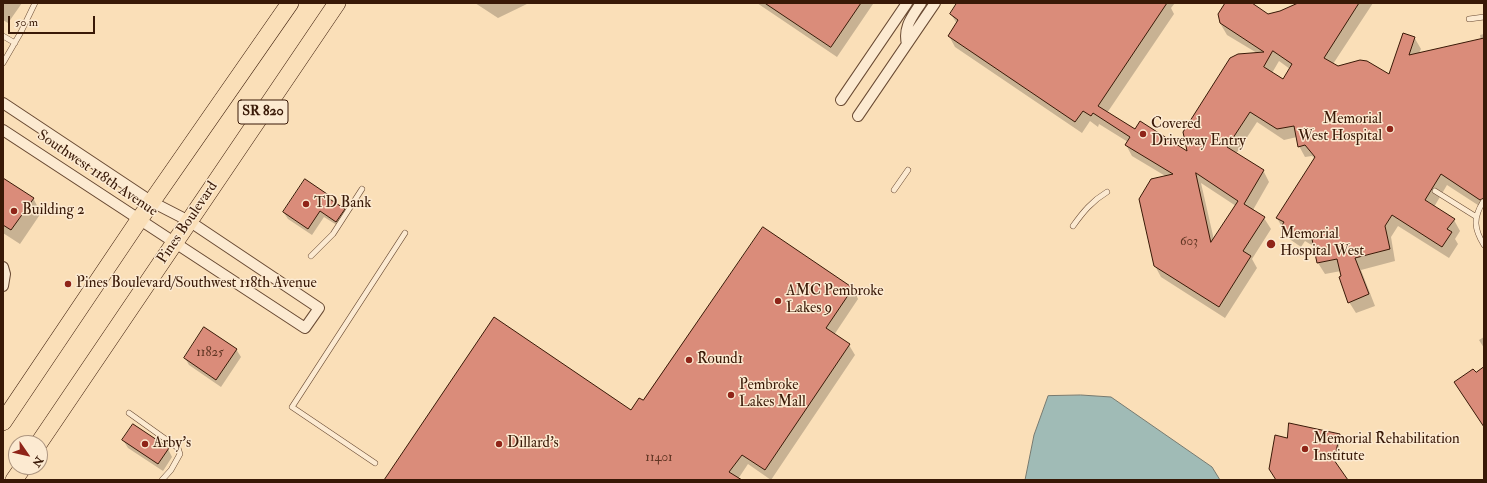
<!DOCTYPE html>
<style>
body{margin:0}
#map{position:relative;width:1487px;height:483px;overflow:hidden;background:#fadfb8;font-family:"IM FELL Double Pica",serif}
canvas{display:block}
.frame{position:absolute;inset:0;border:4px solid #391907;pointer-events:none}
.north{position:absolute;left:8px;top:435px;width:40px;height:40px;box-sizing:border-box;background:#fcead1;border:1px solid #ae9680;border-radius:50%;rotate:124deg;font-size:11px;font-weight:700;line-height:16px;text-align:center;color:#391907}
.north::after{content:'';display:block;margin:auto;width:14px;height:18px;background:#8f2418;clip-path:polygon(50% 0,100% 100%,50% 72%,0 100%)}
.scale{position:absolute;left:8px;top:16px;width:87px;height:18px;box-sizing:border-box;border:2px solid #391907;border-top:0;padding-left:5px;font-size:12px;line-height:14px;white-space:nowrap;color:#391907;-webkit-text-stroke:3px #fcead1;paint-order:stroke}
</style>
<div id="map">
<canvas width="1487" height="483"></canvas>
<div class="frame"></div>
<div class="north">N</div>
<div class="scale">50 m</div>
</div>
<script>
const ctx = document.querySelector('canvas').getContext('2d');
ctx.lineJoin = 'round';
function fill(path, color) {
  ctx.fillStyle = color;
  ctx.fill(path, 'evenodd');
}
function trace(path, color, width, dash) {
  ctx.strokeStyle = color;
  ctx.lineWidth = width;
  ctx.lineCap = dash ? 'butt' : 'round';
  ctx.setLineDash(dash || []);
  ctx.stroke(path);
}
function write(font, color, halo, rows, align = 'center') {
  ctx.font = font + ' "IM FELL Double Pica",serif';
  ctx.lineWidth = 3;
  ctx.setLineDash([]);
  ctx.textBaseline = 'middle';
  ctx.strokeStyle = halo;
  ctx.fillStyle = color;
  for (const [text, x, y, turn = 0] of rows) {
    ctx.save();
    ctx.translate(x, y);
    ctx.rotate((+turn || 0) * Math.PI / 180);
    ctx.textAlign = isNaN(turn) ? turn : align;
    if (halo) ctx.strokeText(text, 0, 0);
    ctx.fillText(text, 0, 0);
    ctx.restore();
  }
}
const water = new Path2D(`
 M1081 395 1111 397 1212 467 1220 480H1025L1034 435 1048 396Z`);
fill(water, '#a0bbb6');
trace(water, '#777a70', 1);
fill(new Path2D(`
 M3 3H22L8 23 3 20Z
 M475 3H529L498 18Z
 M757 3H873V4L837 57Z
 M958 3H1175L1171 8 1174 14 1107 113 1135 130 1189 154 1257 53 1227 35 1220 23 1226 3H1250L1268 15 1321 3H1373L1333 64 1338 67 1390 76 1414 37 1421 49 1419 53 1481 40 1480 35 1484 34V209L1447 185 1434 207 1454 220 1460 231 1455 239 1458 244 1449 258 1398 226 1391 237 1395 261 1361 270 1375 306 1356 313 1349 302 1341 271 1325 274 1318 263 1315 247 1305 241 1301 247 1288 238 1277 218 1315 159 1312 156 1305 157 1299 146 1297 137 1284 140 1257 122 1236 154 1263 170 1269 182 1253 210 1264 218 1271 229 1252 259 1257 268 1225 318 1161 277 1155 266 1167 177 1132 156 1126 145 1128 142 1099 124 1098 127 1090 121 1082 133 955 47 949 36 957 24 951 14ZM1279 61 1290 69 1283 80 1272 73ZM1201 183 1236 206 1214 240Z
 M3 179 33 198 41 213 20 244 3 233Z
 M329 197 332 201 344 209 348 216 340 227 324 217 312 235 288 219 284 213Z
 M853 288 858 299 834 335 849 345 855 355 771 480 748 464 738 479 740 480H388L631 412 643 402Z
 M1484 337V348L1479 340Z
 M236 349 241 357 221 387 189 365 185 358Z
 M1339 434 1341 437 1335 463 1347 480H1277L1288 439Z
 M123 440 168 449 172 457 163 471 128 448Z`), '#0003');
const building = new Path2D(`
 M765 3H861L831 47Z
 M957 3H1167L1098 106 1135 129 1140 121 1187 151 1183 132 1230 58 1238 54 1264 52 1220 23 1218 14 1225 3H1252L1268 14 1280 11 1298 3H1359L1324 58 1338 66 1360 60 1367 61 1389 74 1403 33 1415 37 1409 55 1484 38V198L1480 200 1441 174 1425 200 1455 219 1447 229 1452 232 1442 247 1392 215 1385 226 1390 249 1355 258 1369 294 1348 303 1339 277 1341 276 1337 259 1317 263 1312 239 1299 231 1295 237 1281 227 1284 222 1276 218 1315 157 1305 145 1298 147 1294 126 1277 129 1250 112 1227 147 1264 170 1244 204 1265 217 1243 251 1251 256 1219 307 1154 266 1139 199 1151 179 1173 174 1125 145 1130 137 1093 113 1091 116 1083 111 1075 122 948 36 958 20 950 14ZM1273 51 1292 64 1283 79 1264 67ZM1196 173 1238 201 1211 242Z
 M3 178 34 198 11 230 3 225Z
 M305 179 330 196 328 198 345 209 336 222 320 211 308 229 283 212Z
 M763 227 853 288 826 328 850 344 765 470 742 455 729 472 742 480H384L494 317 631 410 639 398 643 400Z
 M204 327 237 349 216 380 184 358Z
 M1484 367V427L1454 382 1473 369 1476 372Z
 M1289 423 1340 434 1334 460 1348 480H1276L1269 469 1275 435 1287 438Z
 M133 424 169 448 158 464 122 440Z`);
fill(building, '#da8c7a');
trace(building, '#391907', 1);
const service = new Path2D(`
 M1469 19 1484 17
 M3 36 15 43
 M3 63 21 32 35 3
 M894 190 908 170
 M1435 191 1475 216
 M1483 202C1473 218 1474 229 1484 245
 M1073 226C1083 212 1092 201 1107 192
 M311 256 333 234 362 189
 M129 413 178 448 180 454 171 470 162 480
 M375 463 292 407 405 233`);
const minor = new Path2D(`
 M907 44C903 27 912 17 921 3
 M841 100 907 3
 M3 103 152 202 189 221 319 308 305 328 3 130
 M858 116 935 3
 M3 267 5 274 3 286`);
const trunk = new Path2D(`
 M3 422 139 220 290 3
 M39 443 337 3
 M14 480 23 467`);
trace(service, '#694a33', 6);
trace(minor, '#694a33', 12);
trace(trunk, '#391907', 18);
trace(service, '#fcead1', 5);
trace(minor, '#fcead1', 10);
trace(trunk, '#fadfb8', 17);
for (const [x, y, r, color] of [
 [1390,129,4,"#8f2418"],
 [1143,134,4,"#8f2418"],
 [306,204,4,"#8f2418"],
 [14,211,4,"#8f2418"],
 [1271,244,5,"#8f2418"],
 [68,284,4,"#8f2418"],
 [778,301,4,"#8f2418"],
 [689,360,4,"#8f2418"],
 [731,395,4,"#8f2418"],
 [145,444,4,"#8f2418"],
 [499,444,4,"#8f2418"],
 [1305,449,4,"#8f2418"]
]) {
  const dot = new Path2D();
  dot.arc(x, y, r, 0, 2 * Math.PI);
  ctx.fillStyle = color;
  ctx.fill(dot);
  trace(dot, '#fcead1', 1.5);
}
write('13px', '#613624', null, [
 ["603",1189,242],
 ["11825",210,353],
 ["11401",659,458]
]);
for (const [x, y, w] of [
 [263,112,50]
]) {
  const box = new Path2D();
  box.roundRect(x - w / 2, y - 12, w, 24, 3);
  ctx.fillStyle = '#fcead1';
  ctx.fill(box);
  trace(box, '#391907', 1);
}
write('bold 14px', '#391907', null, [
 ["SR 820",263,112]
]);
write('15px', '#391907', '#fcead1', [
 ["Memorial",1382,120,"right"],
 ["West Hospital",1382,137,"right"],
 ["Covered",1151,125],
 ["Driveway Entry",1151,142],
 ["TD Bank",314,204],
 ["Building 2",22,211],
 ["Memorial",1280,235],
 ["Hospital West",1280,252],
 ["Pines Boulevard/Southwest 118th Avenue",76,284],
 ["AMC Pembroke",786,292],
 ["Lakes 9",786,309],
 ["Round1",697,360],
 ["Pembroke",739,386],
 ["Lakes Mall",739,403],
 ["Memorial Rehabilitation",1313,440],
 ["Institute",1313,457],
 ["Arby's",153,444],
 ["Dillard's",507,444]
], 'left');
write('15px', '#391907', '#fcead1', [
 ["Southwest 118th Avenue",97,174,34],
 ["Pines Boulevard",188,223,-56]
]);
</script>
